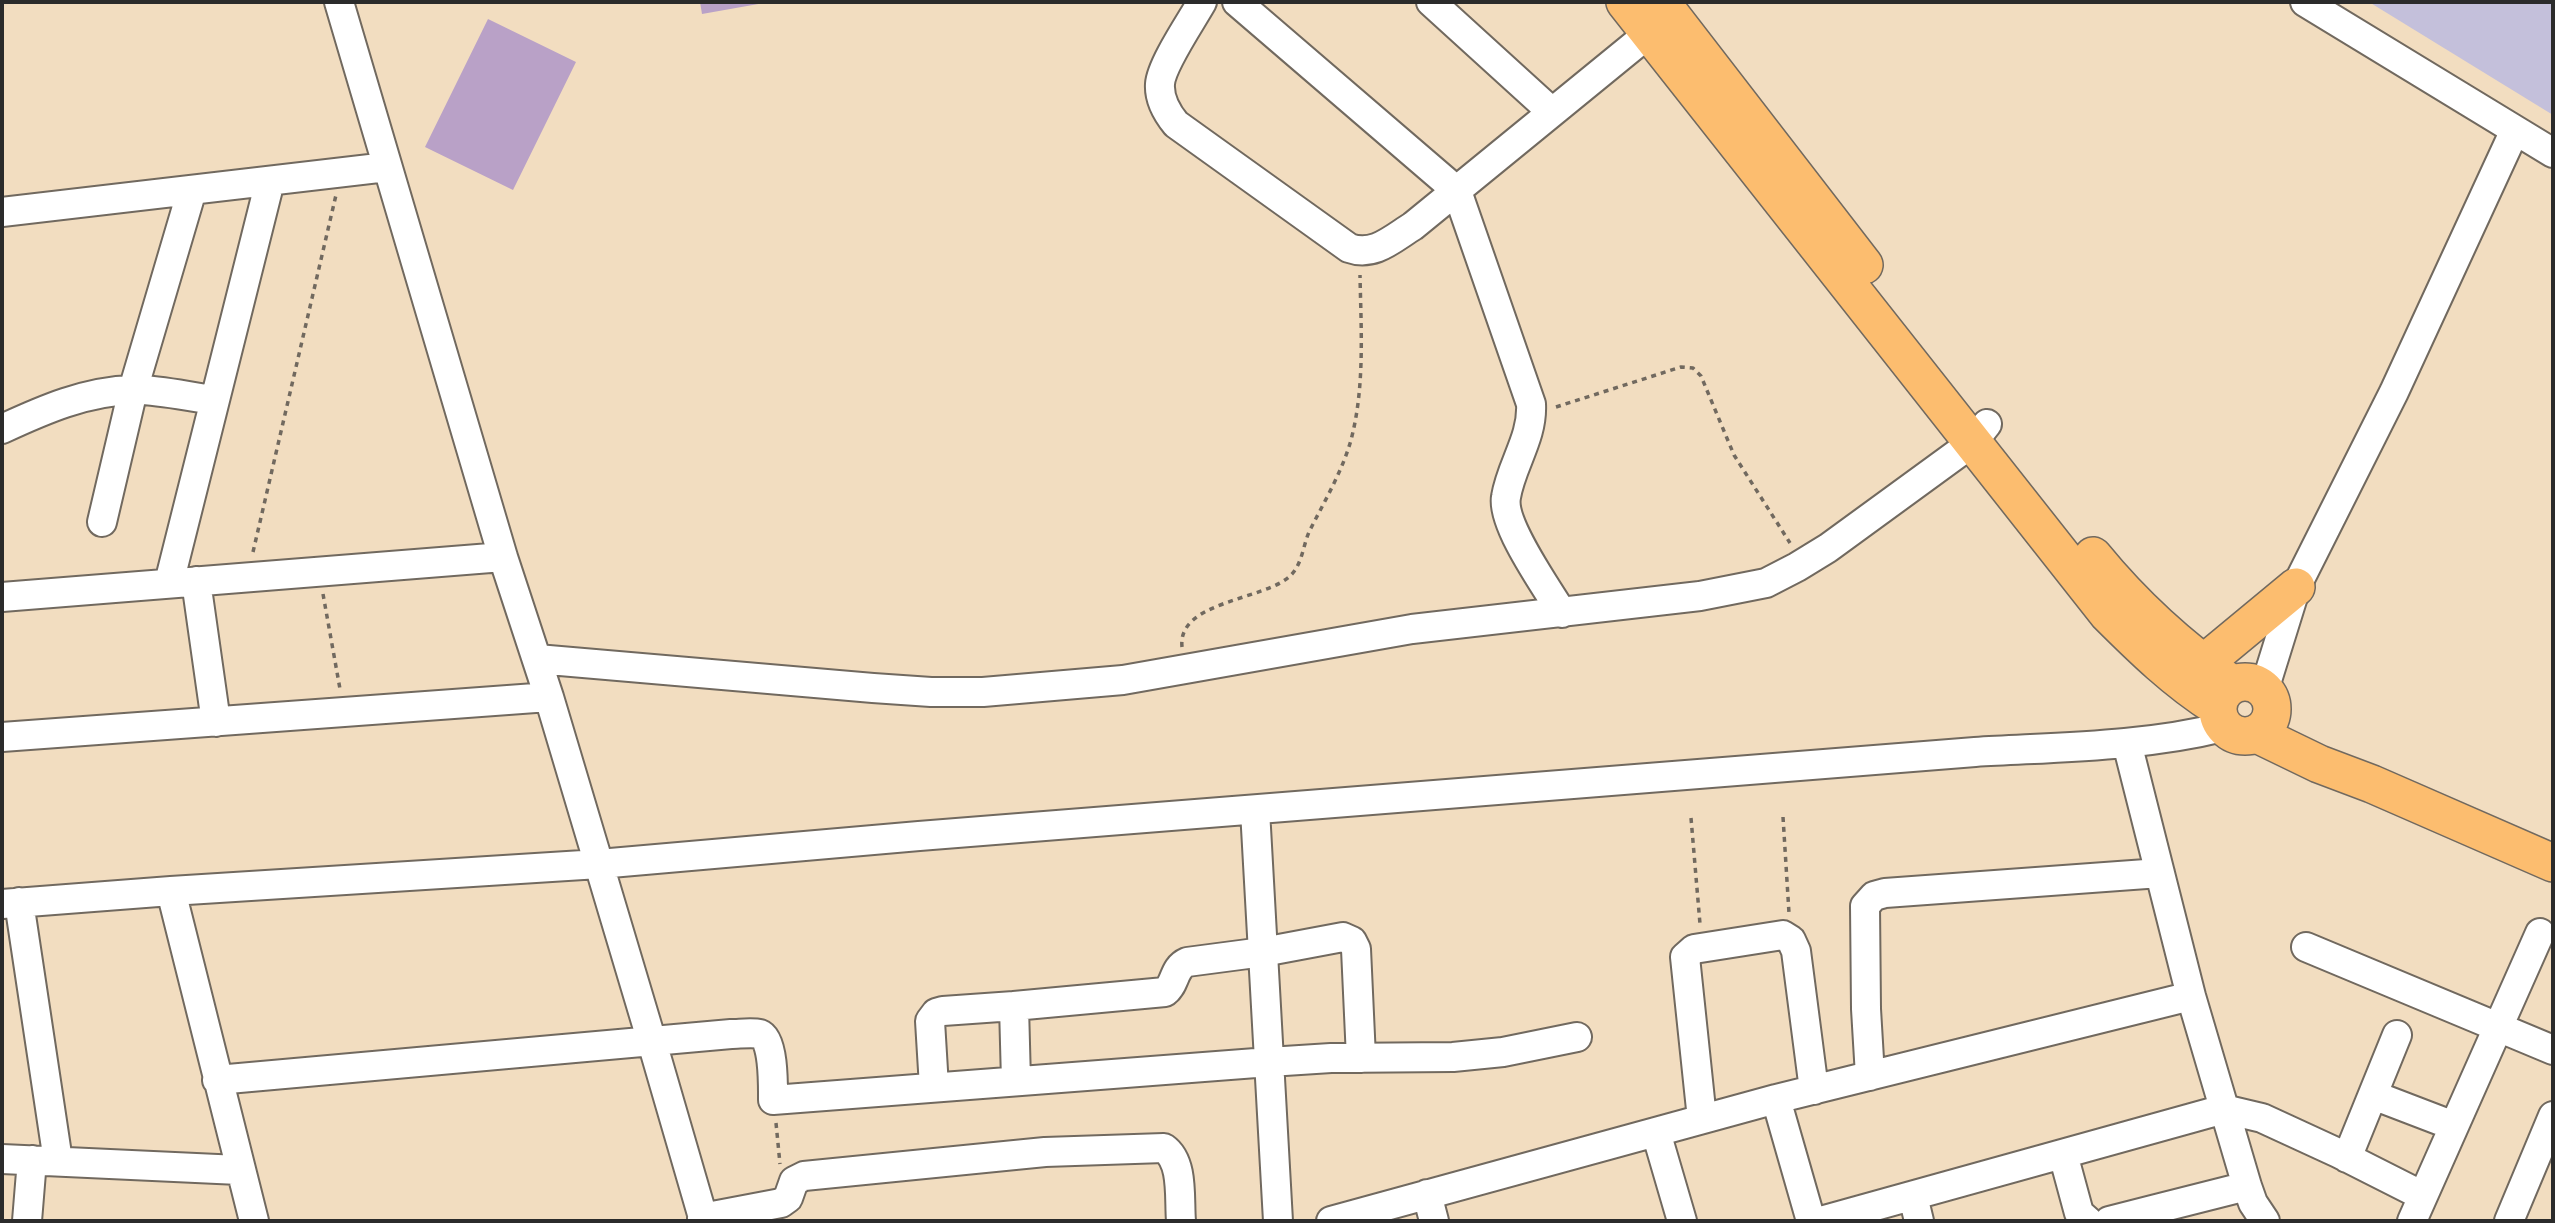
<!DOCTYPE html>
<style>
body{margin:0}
#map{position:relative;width:2555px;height:1223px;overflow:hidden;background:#f2ddc0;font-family:Itim,sans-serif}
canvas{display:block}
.frame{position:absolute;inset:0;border:4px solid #2b2b2b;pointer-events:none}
</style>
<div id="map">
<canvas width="2555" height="1223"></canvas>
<div class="frame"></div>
</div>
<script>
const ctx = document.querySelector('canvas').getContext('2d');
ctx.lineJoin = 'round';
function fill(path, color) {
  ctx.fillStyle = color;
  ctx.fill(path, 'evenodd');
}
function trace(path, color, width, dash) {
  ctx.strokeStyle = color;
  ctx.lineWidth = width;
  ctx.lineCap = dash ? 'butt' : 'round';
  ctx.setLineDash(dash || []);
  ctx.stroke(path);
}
fill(new Path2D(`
 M2369 2H2553V115Z`), '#c4c0db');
fill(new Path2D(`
 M700 2H763L764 3 702 14Z
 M488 19 576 62 513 190 425 147Z`), '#b9a1c7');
const minor = new Path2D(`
 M339 2 503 557 549 697 652 1042 704 1221
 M1202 2C1192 20 1161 65 1160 84 1159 99 1167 113 1176 124L1349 248C1374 257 1392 239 1413 226L1664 21
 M1237 2 1457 191 1531 404C1533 438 1511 465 1506 497 1501 524 1547 588 1562 613
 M1431 2 1552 112
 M2305 2 2553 153
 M2 212 387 167
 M2 429C43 410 86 391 133 390 158 389 189 397 215 400
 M102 522 133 390 192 190
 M196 581 216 722
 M169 583 270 181
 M2 597 503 557
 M537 659 873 688 931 692H983L1123 680 1412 629 1700 596 1766 583 1797 567 1828 548 1972 443 1987 424
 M2264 690 2296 587 2394 392 2515 130
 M2 737 549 697
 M2127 743 2191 996 2247 1186 2253 1203 2265 1221
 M1255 810 1278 1221
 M171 891 254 1221
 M19 902 58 1161
 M2 904 171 891 599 864 919 836 1975 752C2057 747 2143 747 2223 727
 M2306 947 2553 1050
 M1870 1076 1866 1009 1865 906 1874 896 1885 893 2160 873
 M217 1080 731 1034C739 1034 752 1032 760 1034 774 1039 773 1087 773 1100L1269 1062 1331 1058 1453 1057 1503 1052 1577 1037
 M1016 1081 1014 1006 1165 992C1176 984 1173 968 1187 962L1263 952 1343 937 1352 941 1356 949 1361 1058
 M934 1087 930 1021 936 1013 943 1011 1014 1006
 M2373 1095 2454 1126
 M1776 1099 1811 1221
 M1702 1119 1685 957 1694 949 1783 935 1791 940 1796 951 1814 1090
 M1656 1132 1682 1221
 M2063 1154 2079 1213 2088 1221
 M2347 1158 2397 1035
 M2 1159 239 1170
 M1427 1194 1434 1221
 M1913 1196 1919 1221
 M702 1218 781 1203 788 1198 794 1181 804 1176 1045 1152 1164 1148C1184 1162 1179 1199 1181 1221
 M27 1221 32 1160
 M1331 1221 1776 1099 2191 996
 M1821 1221 2224 1109 2262 1118 2338 1153 2423 1196
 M2109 1221 2156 1209
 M2159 1221 2156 1209 2247 1186
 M2412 1221 2540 933
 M2509 1221 2553 1116`);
const major = new Path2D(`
 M1625 2 2108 614C2142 648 2176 681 2217 707
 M1661 2 1864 265
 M2093 556C2133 605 2180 648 2233 685
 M2203 664 2296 587
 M2218 709a27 27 0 1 1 54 0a27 27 0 1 1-54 0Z
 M2257 734 2319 764 2372 784 2553 863`);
trace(minor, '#71695f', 32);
trace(major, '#71695f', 40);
trace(new Path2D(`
 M1556 407 1681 367 1693 368 1701 376 1734 455 1790 543
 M253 552 336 195
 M323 594 340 689
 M1182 647C1177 601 1265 600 1290 576 1302 565 1303 546 1309 532 1324 502 1342 472 1351 440 1365 387 1361 329 1360 275
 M1783 817 1789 913
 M1691 818 1700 924
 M776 1123 780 1164`), '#71695f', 3.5, [5, 5]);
trace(minor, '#fff', 28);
trace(major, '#fcbd6f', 37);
</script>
